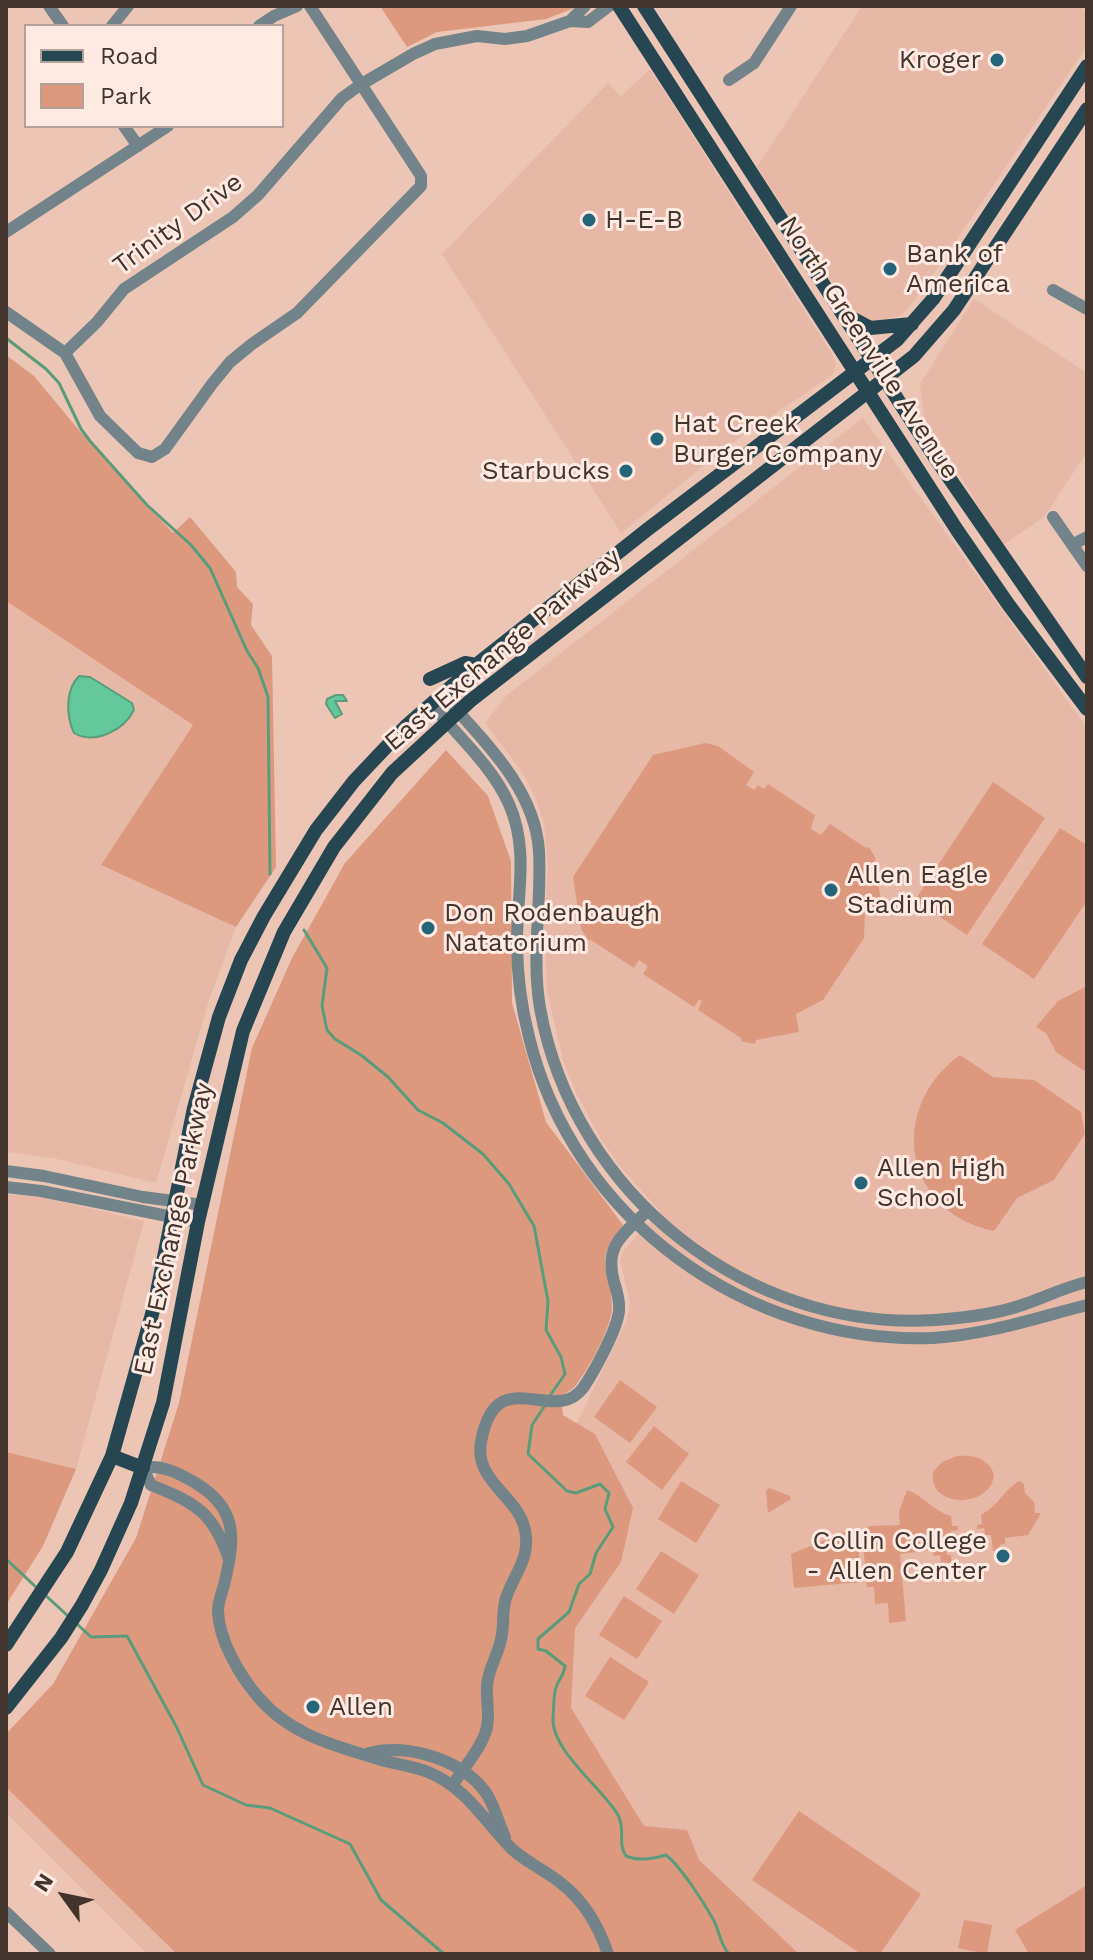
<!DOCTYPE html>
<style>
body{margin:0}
#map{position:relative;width:1093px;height:1960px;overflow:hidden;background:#ecc5b5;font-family:"Work Sans",sans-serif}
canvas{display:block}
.frame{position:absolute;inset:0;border:8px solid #44342e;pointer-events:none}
.legend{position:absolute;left:24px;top:24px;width:260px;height:104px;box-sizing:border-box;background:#ffeae2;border:2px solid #b4a19a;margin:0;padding:10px 14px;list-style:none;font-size:24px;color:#44342e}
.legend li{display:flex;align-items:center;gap:16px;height:40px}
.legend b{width:40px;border:2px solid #b4a19a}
.north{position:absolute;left:24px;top:1856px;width:80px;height:80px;-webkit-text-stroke:6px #ffeae2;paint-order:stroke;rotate:303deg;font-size:22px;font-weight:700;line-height:32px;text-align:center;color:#44342e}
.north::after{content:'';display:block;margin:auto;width:28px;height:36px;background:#44342e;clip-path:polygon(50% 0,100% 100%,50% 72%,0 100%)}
</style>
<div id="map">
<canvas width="1093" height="1960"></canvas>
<div class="frame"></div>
<ul class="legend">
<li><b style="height:10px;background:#264752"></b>Road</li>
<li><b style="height:22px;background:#dd997d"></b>Park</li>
</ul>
<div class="north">N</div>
</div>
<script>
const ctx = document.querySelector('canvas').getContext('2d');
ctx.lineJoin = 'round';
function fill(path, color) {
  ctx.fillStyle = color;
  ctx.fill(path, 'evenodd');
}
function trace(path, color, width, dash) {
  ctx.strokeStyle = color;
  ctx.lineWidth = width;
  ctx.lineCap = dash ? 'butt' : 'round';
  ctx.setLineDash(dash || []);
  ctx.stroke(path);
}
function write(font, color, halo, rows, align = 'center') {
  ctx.font = font + ' "Work Sans",sans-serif';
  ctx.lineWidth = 6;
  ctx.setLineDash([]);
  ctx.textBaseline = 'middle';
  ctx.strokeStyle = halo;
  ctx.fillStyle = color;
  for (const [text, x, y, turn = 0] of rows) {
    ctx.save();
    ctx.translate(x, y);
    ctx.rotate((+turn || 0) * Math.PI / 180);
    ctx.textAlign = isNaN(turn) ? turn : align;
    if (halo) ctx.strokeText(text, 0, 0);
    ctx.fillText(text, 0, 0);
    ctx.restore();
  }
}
fill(new Path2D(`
 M862 6H1078L1087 11V46L943 260 907 310 901 315 876 323 854 315 757 167Z
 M650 69 832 354 836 365 832 375 728 446 621 533 442 254 608 83 621 96Z
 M974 299 1087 373V452L1044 517 1003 545 924 417 920 384Z
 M863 418 1087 728V1954H701L550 1695 570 1437 627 1320 630 1302 620 1260 623 1251 660 1211 623 1170 602 1141 575 1091 563 1060 547 990 544 918 548 866 544 823 535 797 522 772 485 723 507 695Z
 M6 601 193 725 101 865 236 927 208 1003 156 1183 53 1158 6 1152Z
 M6 1194 41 1197 144 1221 76 1469 6 1452Z
 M6 1772 189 1954H147L6 1813Z`), '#e7b8a6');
fill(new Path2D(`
 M380 6H579L546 19 437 32 407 47Z
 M6 355 34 376 78 429 173 533 190 517 236 572 237 587 253 604 251 625 272 656 276 867 236 927 101 865 193 725 6 601Z
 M705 743 718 746 754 772 746 785 754 790 758 785 764 789 768 784 815 815 811 829 821 835 830 824 866 848 869 847 876 859 874 861 882 905 865 908 864 938 823 1000 796 1014 799 1032 756 1040 755 1044 741 1041V1038L698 1010 702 1001 699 1000 694 1007 643 974 648 966 639 960 634 968 591 940 589 941 581 929 573 877 653 755Z
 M446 750 488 796 511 861 512 1003 546 1122 623 1225C591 1263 612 1266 612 1306 613 1325 588 1370 576 1385 572 1390 566 1393 561 1396L563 1415 595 1434 633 1508 621 1562 575 1628 571 1708 644 1826 687 1830 699 1860 799 1954H177L6 1787V1734L53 1684 136 1538 179 1403 252 1048 292 958 345 863Z
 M993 782 1045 818 967 935 915 900Z
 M1060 828 1087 845V901L1034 979 982 944Z
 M1087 986V1073L1056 1052 1046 1033 1036 1027 1058 1001Z
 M960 1055 993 1077 1034 1080 1081 1112 1085 1134 1054 1180 1017 1198 994 1231C903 1212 887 1108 960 1055Z
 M620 1380 657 1407 630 1443 594 1417Z
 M654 1426 689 1454 662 1490 626 1462Z
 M6 1452 76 1469 43 1546 6 1605Z
 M957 1456C973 1455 987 1457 994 1474 992 1509 927 1509 933 1472L942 1462Z
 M681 1481 720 1505 696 1543 658 1519Z
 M1019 1481 1024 1484 1025 1493 1034 1502 1035 1513H1041L1028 1535 1005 1538V1544L1000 1545 999 1551H993L991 1535H985L984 1528 977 1529V1525L982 1524 981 1515C998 1506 1004 1490 1019 1481Z
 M769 1488 790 1496 791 1499 768 1513 766 1491Z
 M907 1490C923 1495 933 1511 951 1516L952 1526H958V1530L951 1531V1538L945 1539 947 1555H951L952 1563 941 1562 940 1555 934 1556 933 1550 900 1554 906 1621 889 1623 888 1603 875 1604 874 1587H867L862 1532 869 1526 900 1525 899 1512Z
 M857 1531 861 1582 794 1588 791 1554 844 1532Z
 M661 1551 699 1575 674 1614 636 1589Z
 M624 1596 662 1621 637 1659 599 1635Z
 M610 1657 649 1682 624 1720 585 1696Z
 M799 1811 921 1894 880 1954H861L752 1880Z
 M1087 1885V1954H1029L1015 1930Z
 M964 1920 992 1925 987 1954 958 1948Z`), '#dd997d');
const water = new Path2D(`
 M79 676 90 677 132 703 134 710C124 730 95 745 74 733 66 716 65 690 79 676Z
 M336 695H343L347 701H335L342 714 335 718 326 704 327 699Z`);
fill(water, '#62c89c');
trace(water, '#599c7b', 2);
trace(new Path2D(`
 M6 338 46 369 59 383 81 429 90 441 147 505 191 545 210 568 247 651 258 668 268 697 270 874
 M304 930 327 968 322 1006 327 1030 335 1039 361 1055 388 1077 418 1110 443 1123 483 1154 509 1184 534 1226 548 1301 546 1330 561 1357 565 1374 549 1397
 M546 1404 532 1425 528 1454 567 1491 576 1493 600 1484 609 1493 605 1509 613 1527 596 1553 590 1574 579 1584 569 1612 538 1639V1649L546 1651 565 1666C564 1676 558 1679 556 1688 553 1696 554 1709 553 1719 552 1751 603 1789 618 1815 626 1829 617 1843 626 1856 638 1861 653 1859 666 1855 681 1867 703 1901 713 1919 720 1931 719 1943 729 1954
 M6 1559 38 1589
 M44 1594 68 1616
 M77 1624 91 1637 127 1636 176 1726 203 1785 246 1805 270 1808 350 1844 381 1900 444 1954`), '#599c7b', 3);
trace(new Path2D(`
 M49 6 63 26
 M570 21 585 6
 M112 26 128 6
 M259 26 274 16 297 6
 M729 80 754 63 791 6
 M124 126 138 146
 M6 232 168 126
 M1053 290 1087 309
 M6 312 65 353 100 416 138 453 152 457 165 449 212 384 230 362 252 344 297 313 421 186V176L310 6
 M65 353 97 322 124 289 233 217 258 195 342 98 360 85 413 54 435 44 477 36 505 39 527 36 570 21 588 22 609 6
 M1053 517 1087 566
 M1072 545 1087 537
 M443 695C482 739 535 788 539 851 542 904 531 954 540 1008 573 1193 747 1332 935 1320 964 1318 998 1314 1025 1304 1046 1297 1065 1287 1087 1282
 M431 704C457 735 492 766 509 804 529 849 517 894 517 941 517 973 521 1006 529 1037 573 1219 748 1345 933 1338 986 1335 1036 1318 1087 1305
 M6 1171 44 1176 143 1197 203 1205
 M6 1187 41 1191 198 1222
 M229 1559C213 1512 196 1503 151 1485L143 1468C161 1464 178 1473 194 1482 238 1508 235 1537 225 1581 223 1590 218 1601 218 1611 219 1641 240 1676 259 1698 290 1734 332 1745 375 1758 393 1764 411 1765 428 1772 467 1788 484 1821 512 1849 527 1863 547 1871 562 1884 585 1902 599 1927 608 1954
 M369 1753C408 1742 466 1761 488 1796 495 1808 499 1824 505 1837
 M453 1785C463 1768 478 1753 485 1734 491 1718 486 1703 487 1686 488 1667 500 1653 502 1634 504 1622 502 1610 506 1598 514 1574 531 1558 525 1530 518 1495 474 1482 481 1442 496 1359 554 1427 583 1388 594 1372 617 1330 619 1311 620 1301 617 1291 614 1282 604 1245 623 1235 647 1211
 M6 1912 50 1954`), '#72848a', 12);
trace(new Path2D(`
 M619 6 957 530 1008 604 1087 709
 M644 6 936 459 1087 677
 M848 316 870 328 912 324
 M430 679 465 663 476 665
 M112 1456 143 1468
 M6 1645 67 1552 112 1456 154 1307 194 1108 219 1017 241 960 264 916 316 830 354 781 406 726 476 665 648 529 897 340 933 299 955 266 1087 66
 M6 1708 61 1638 82 1605 101 1570 131 1503 163 1403 198 1222 243 1031 284 932 334 847 392 773 470 701 914 356 954 310 1087 109`), '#264752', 14);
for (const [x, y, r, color] of [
 [997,60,8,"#25657a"],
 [589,220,8,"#25657a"],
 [890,269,8,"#25657a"],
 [657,439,8,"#25657a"],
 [626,471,8,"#25657a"],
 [831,890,8,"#25657a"],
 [428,928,8,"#25657a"],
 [861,1183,8,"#25657a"],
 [1003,1556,8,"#25657a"],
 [313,1707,8,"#25657a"]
]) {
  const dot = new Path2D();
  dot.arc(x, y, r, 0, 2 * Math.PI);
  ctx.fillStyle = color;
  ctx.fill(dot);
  trace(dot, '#ffeae2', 3);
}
write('26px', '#44342e', '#ffeae2', [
 ["Kroger",981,60,"right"],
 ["H-E-B",605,220],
 ["Bank of",906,254],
 ["America",906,284],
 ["Hat Creek",673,424],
 ["Burger Company",673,454],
 ["Starbucks",610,471,"right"],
 ["Allen Eagle",847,875],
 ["Stadium",847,905],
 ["Don Rodenbaugh",444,913],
 ["Natatorium",444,943],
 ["Allen High",877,1168],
 ["School",877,1198],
 ["Collin College",987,1541,"right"],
 ["- Allen Center",987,1571,"right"],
 ["Allen",329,1707]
], 'left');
write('26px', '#44342e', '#ffeae2', [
 ["Trinity Drive",178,224,-36],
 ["North Greenville Avenue",869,348,57],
 ["East Exchange Parkway",503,650,-40],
 ["East Exchange Parkway",174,1229,-78]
]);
</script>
